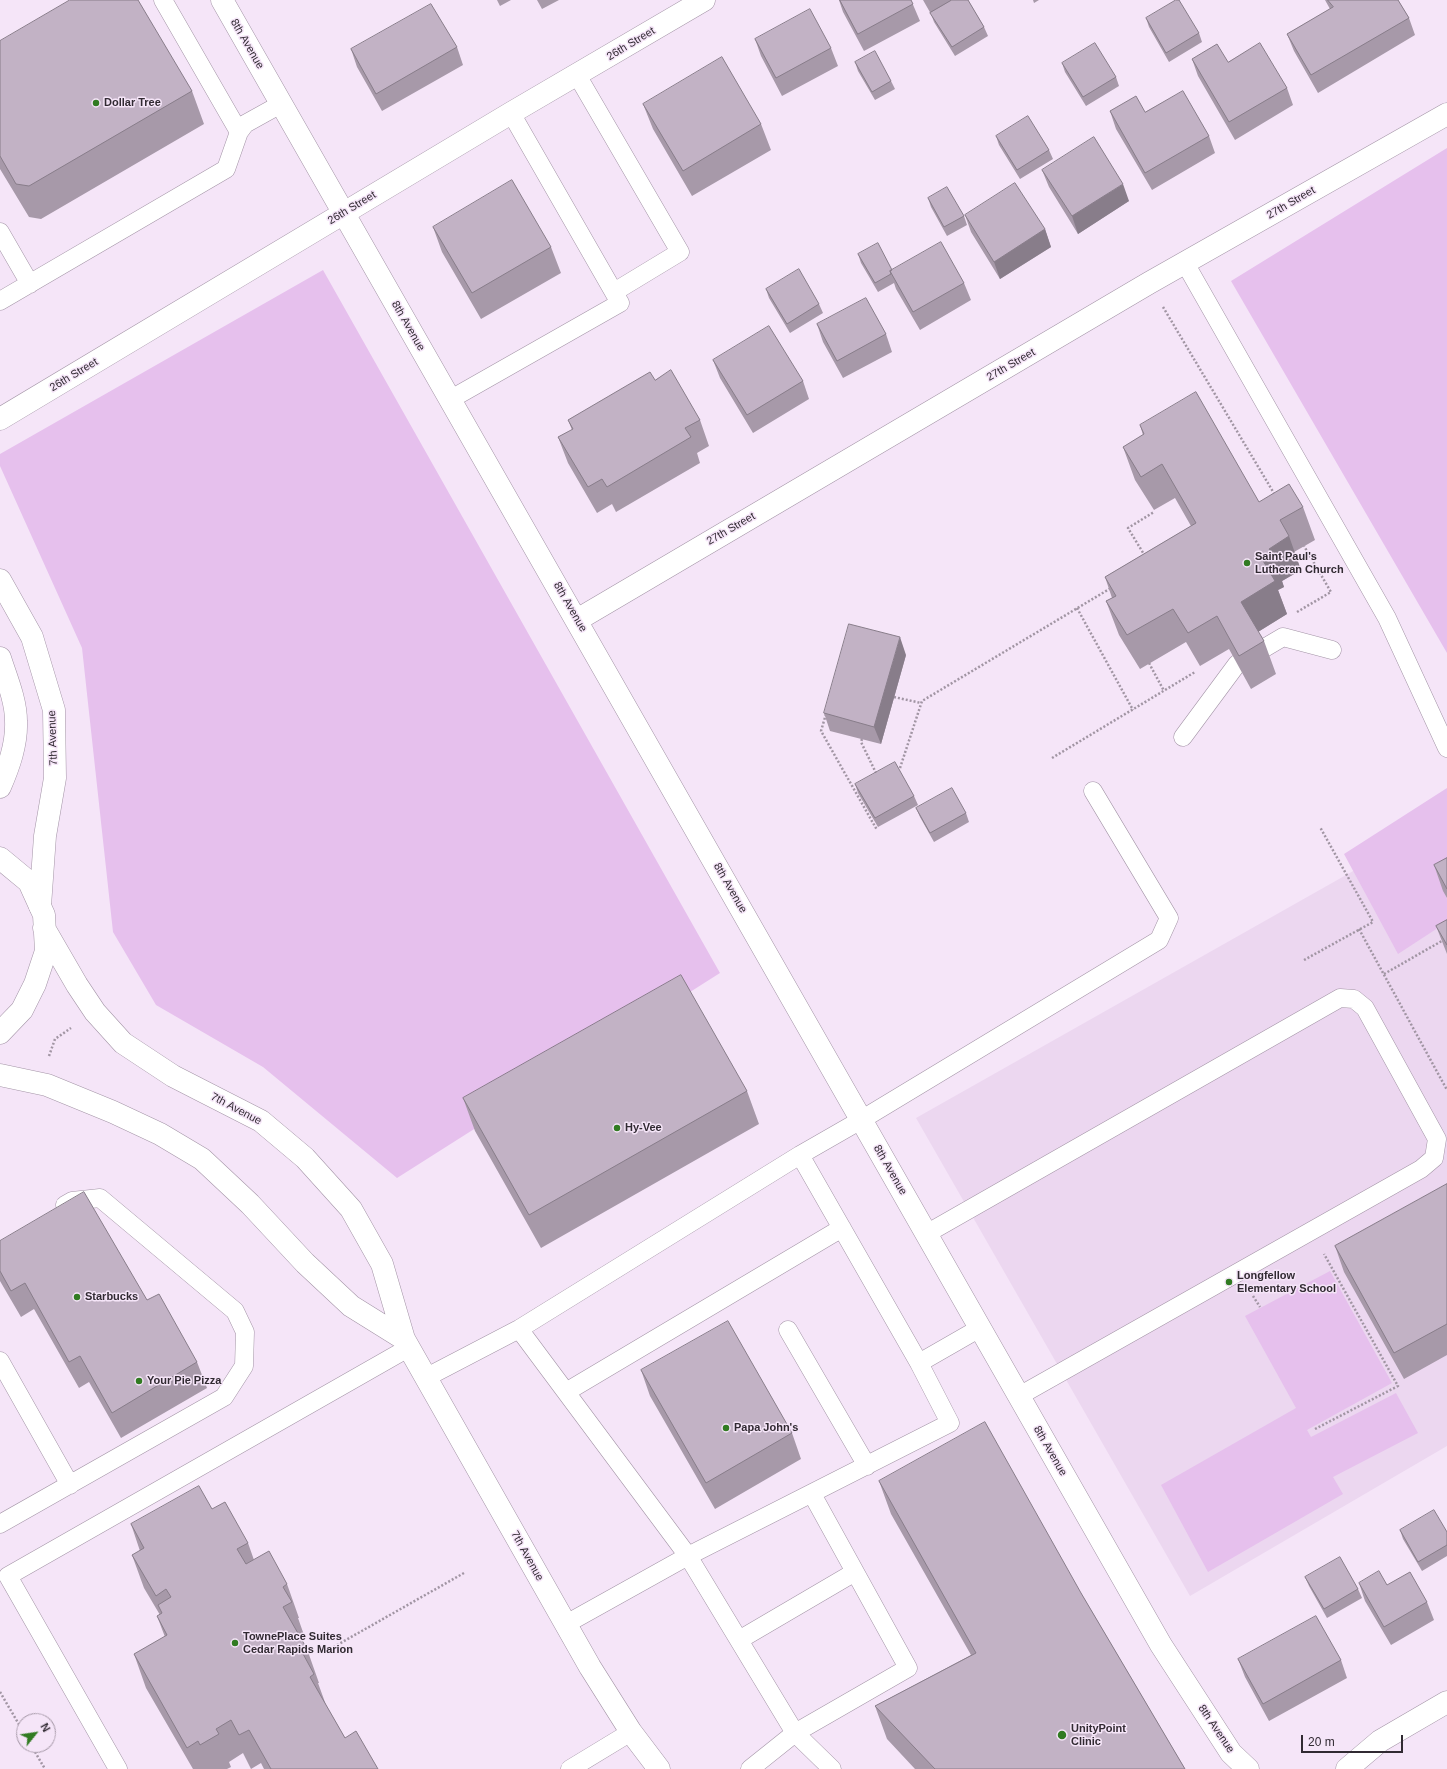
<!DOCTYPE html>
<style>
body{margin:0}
#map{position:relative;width:1447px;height:1769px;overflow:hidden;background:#f5e5f8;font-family:Helvetica,sans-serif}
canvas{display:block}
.north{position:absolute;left:16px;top:1713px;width:40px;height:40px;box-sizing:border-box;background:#f5e5f8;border:1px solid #a79aa9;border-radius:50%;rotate:60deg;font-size:11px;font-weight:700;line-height:16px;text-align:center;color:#312a32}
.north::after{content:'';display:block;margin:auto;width:14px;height:18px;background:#317b22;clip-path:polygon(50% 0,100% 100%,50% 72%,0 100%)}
.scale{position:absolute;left:1301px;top:1735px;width:102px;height:18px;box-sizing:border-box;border:2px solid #312a32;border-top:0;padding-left:5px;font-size:12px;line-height:14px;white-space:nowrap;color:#312a32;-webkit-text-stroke:3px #f5e5f8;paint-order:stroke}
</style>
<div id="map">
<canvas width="1447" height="1769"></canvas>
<div class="north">N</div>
<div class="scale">20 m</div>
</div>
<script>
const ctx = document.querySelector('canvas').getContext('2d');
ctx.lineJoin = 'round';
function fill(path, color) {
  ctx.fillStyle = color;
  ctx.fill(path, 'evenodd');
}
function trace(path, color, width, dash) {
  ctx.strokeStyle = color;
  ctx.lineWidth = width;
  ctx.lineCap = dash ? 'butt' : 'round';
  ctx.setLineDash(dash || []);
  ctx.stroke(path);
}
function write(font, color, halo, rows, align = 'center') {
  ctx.font = font + ' Helvetica,sans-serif';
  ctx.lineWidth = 3;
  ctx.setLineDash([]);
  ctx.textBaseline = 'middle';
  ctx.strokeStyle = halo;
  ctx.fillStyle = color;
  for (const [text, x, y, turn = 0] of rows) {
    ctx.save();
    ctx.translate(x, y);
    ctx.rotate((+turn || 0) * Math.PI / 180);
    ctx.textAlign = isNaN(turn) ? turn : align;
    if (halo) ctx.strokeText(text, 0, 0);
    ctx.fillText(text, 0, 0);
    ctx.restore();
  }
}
fill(new Path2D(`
 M1447 818V1446L1190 1596 916 1118Z`), '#ecd7f0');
fill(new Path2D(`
 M1447 148V653L1231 281Z
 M323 270 720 973 397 1178 263 1067 156 1005 113 932 82 648 0 466V454Z
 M1447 788V863L1437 870 1447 899V922L1398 954 1344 854Z
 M1330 1271 1392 1383 1307 1430 1311 1437 1396 1393 1418 1433 1333 1477 1343 1494 1208 1572 1161 1485 1296 1408 1245 1316Z`), '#e6c0ed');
const lane = new Path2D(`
 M163 0 239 132
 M577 75 680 252 614 292
 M0 232 30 284
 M1185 263 1387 618 1447 748
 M0 301 226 169 239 132 245 124 281 104
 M451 399 620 303 511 113
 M1261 650 1283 637 1332 650
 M1183 737 1237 664
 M800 1155 919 1363
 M926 1234 1340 998 1354 999 1365 1008 1437 1139 1434 1158 1421 1169 1019 1396
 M519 1329 688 1556 950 1423 919 1363 980 1328
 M788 1330 867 1466
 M0 1361 70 1485
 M427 1377 519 1329 800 1155 861 1120 1159 940 1169 918 1093 791
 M566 1392 842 1228
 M0 1524 224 1397 244 1366 245 1332 235 1311 100 1198 72 1201 65 1205
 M566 1624 688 1556 795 1733 908 1668 812 1494
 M739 1640 855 1572
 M118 1769 8 1576 410 1347
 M570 1769 631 1732
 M750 1769 795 1733 832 1769`);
const street = new Path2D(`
 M222 0 1161 1645 1231 1753 1248 1769
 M0 419 511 113 704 0
 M577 620 1149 283 1447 114
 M1347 1769 1380 1741 1447 1702`);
const secondary = new Path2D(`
 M0 580 32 637 54 710 55 778 45 836 40 906
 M0 658C6 677 16 700 16 721 17 744 9 766 0 787`);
const primary = new Path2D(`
 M0 858 29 882 44 915 46 951 35 984 22 1010 0 1033
 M44 928 77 985 95 1012 123 1043 173 1076 261 1121 305 1158 351 1209 382 1264 404 1339 590 1667 631 1732 659 1769
 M0 1075 47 1085 113 1112 160 1134 202 1159 250 1204 305 1263 351 1306 404 1339`);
trace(lane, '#a394a6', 19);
trace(street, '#a394a6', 23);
trace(secondary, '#a394a6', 23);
trace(primary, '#a394a6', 23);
trace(new Path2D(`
 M1163 307 1275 495
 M1145 556 1128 528 1154 512
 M1077 608 1133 710
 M1297 612 1331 592 1304 546
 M1149 663 1164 691
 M894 697 921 703
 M826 714 821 731 877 830
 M862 739 861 742 877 775
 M1052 758 1195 672
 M900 768 922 701 1111 588
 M1359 929 1447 1090
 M1304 960 1373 922 1320 827
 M1384 974 1447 938
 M49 1056 55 1039 71 1028
 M1253 1296 1260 1307
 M1315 1429 1398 1386 1324 1254
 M330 1649 464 1573
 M0 1692 24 1733
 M31 1745 45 1769`), '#a195a3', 2.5, [2, 2]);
trace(lane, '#fff', 18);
trace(street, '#fff', 22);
trace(secondary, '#fff', 22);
trace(primary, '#fff', 22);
fill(new Path2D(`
 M497 0H511L500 6Z
 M537 0H559L542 9Z
 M839 0H911L920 21 864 51 843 12Z
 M923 0H968L984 27 988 36 955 56 934 22 931 14Z
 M1033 0H1039L1034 3Z
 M1325 0H1398L1409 18 1415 35 1318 93 1294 51 1287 34 1330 9Z
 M1146 18 1199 33 1202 42 1169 62 1149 27Z
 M755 39 831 48 838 66 782 96 761 56Z
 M0 41 192 91 204 124 41 219 29 217 0 169Z
 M457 47 463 65 382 111 357 67 351 49Z
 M1192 59 1228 62 1287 88 1293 105 1235 140 1198 76Z
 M855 62 891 81 895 89 875 100 858 71Z
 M1062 63 1116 77 1119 86 1086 106 1065 72Z
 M643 104 761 124 771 150 692 196 653 129Z
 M1110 111 1145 112 1209 136 1215 153 1152 190 1116 129Z
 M996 136 1049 150 1053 159 1020 179 999 145Z
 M1042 170 1129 201 1078 234 1049 187Z
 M928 198 964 216 967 225 947 236 931 207Z
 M965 215 1045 229 1051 247 1000 279 971 232Z
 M433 227 551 247 561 273 481 319 442 252Z
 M858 254 892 270 964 283 971 300 920 330 896 289 894 283 878 292 861 263Z
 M766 289 819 304 823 313 790 333 769 298Z
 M817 324 886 334 892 352 843 378 823 342Z
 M713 360 803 381 809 399 753 433 720 378Z
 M655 380 700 420 709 446 697 453 700 463 616 512 612 504 597 513 568 463 558 437 572 430 568 420Z
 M1140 425 1259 502 1303 507 1315 540 1294 552 1301 570 1282 581 1284 587 1278 590 1287 614 1258 632 1264 641 1276 674 1251 689 1229 649 1200 666 1186 642 1140 669 1119 635 1106 601 1112 598 1105 577 1191 526 1175 498 1154 510 1135 480 1123 447 1143 435Z
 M906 655 881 744 830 731 824 713Z
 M855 784 914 796 918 805 878 827 858 793Z
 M916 808 966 813 969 822 934 842 920 817Z
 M1447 858V898L1443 891 1434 865Z
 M1447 920V954L1436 926Z
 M747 1091 759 1124 541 1248 475 1131 463 1098Z
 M1447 1184V1355L1404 1379 1344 1272 1335 1246Z
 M0 1241 147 1300 197 1362 207 1388 121 1438 89 1382 79 1388 34 1309 21 1317 0 1281Z
 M641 1370 792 1433 801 1459 715 1509 650 1396Z
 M879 1481 1081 1593 1185 1769H915L887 1739 875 1706 971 1655 891 1514Z
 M212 1509 248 1543 254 1560 287 1584 299 1618H298L304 1635 300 1638 307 1649 319 1683H318L326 1705 345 1738 378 1769H264L261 1763 251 1769 243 1753 229 1762 231 1767 227 1769H193L146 1688 134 1654 165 1637 157 1616 160 1615 144 1588 132 1555 140 1551 131 1524Z
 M1400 1530 1447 1532V1556L1422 1571 1403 1539Z
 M1305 1577 1358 1589 1362 1598 1327 1618 1309 1586Z
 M1359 1583 1387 1585 1427 1602 1434 1620 1391 1645 1365 1601Z
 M1238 1659 1341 1660 1347 1678 1269 1721 1245 1677Z`), '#a799a9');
fill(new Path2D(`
 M1123 184 1129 201 1078 234 1072 216Z
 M1045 229 1051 247 1000 279 994 262Z
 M1289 536 1301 570 1282 581 1284 587 1278 590 1287 614 1253 635 1241 602 1262 559 1269 549Z
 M900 637 906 655 881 744 874 727Z`), '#887d8a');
const building = new Path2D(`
 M70 0H138L192 91 29 186 16 184 0 156V41Z
 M840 0H911L913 4 858 34Z
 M952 0H968L984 27 952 47 930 13Z
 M1176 0H1179L1199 33 1166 53 1146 18Z
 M1328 0H1398L1409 18 1311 75 1287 34 1333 7Z
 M431 4 457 47 376 94 351 49Z
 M810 9 831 48 776 78 755 39Z
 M1095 43 1116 77 1083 97 1062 63Z
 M1260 43 1287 88 1229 122 1192 59 1217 44 1228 62Z
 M875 51 891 81 872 92 855 62Z
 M722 57 761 124 683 171 643 104Z
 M1183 91 1209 136 1145 173 1110 111 1136 96 1145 112Z
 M1028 116 1049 150 1017 170 996 136Z
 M1094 137 1123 184 1072 216 1042 170Z
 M512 180 551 247 472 293 433 227Z
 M1015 183 1045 229 994 262 965 215Z
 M947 187 964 216 944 227 928 198Z
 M941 242 964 283 913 312 890 271Z
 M878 243 892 270 890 271 891 274 875 283 858 254Z
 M799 269 819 304 787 324 766 289Z
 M866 298 886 334 837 361 817 324Z
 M769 326 803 381 747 415 713 360Z
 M671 370 700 420 685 428 691 437 607 487 602 479 588 487 558 437 573 429 568 420 650 372 655 380Z
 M1196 392 1259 502 1289 484 1303 507 1280 520 1289 536 1269 549 1272 553 1262 559 1275 581 1241 602 1264 641 1239 656 1217 616 1188 633 1173 609 1127 635 1106 601 1116 596 1105 577 1196 523 1162 464 1141 477 1123 447 1144 434 1140 425Z
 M849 624 900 637 874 727 824 713Z
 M895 762 914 796 875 818 855 784Z
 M952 788 966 813 930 833 916 808Z
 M1447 858V889L1434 865Z
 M1447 920V945L1436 926Z
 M681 975 747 1091 529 1215 463 1098Z
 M1447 1184V1324L1394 1353 1335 1246Z
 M84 1192 147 1300 159 1294 197 1362 112 1413 80 1356 69 1362 25 1283 11 1291 0 1271V1241Z
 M728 1321 792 1433 706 1483 641 1370Z
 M985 1422 1081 1593 1185 1769H935L875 1706 976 1653 879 1481Z
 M199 1486 212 1509 225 1502 248 1543 237 1549 246 1564 269 1551 287 1584 283 1587 292 1602 283 1607 307 1649 302 1652 314 1674 310 1677 345 1738 356 1731 378 1769H271L249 1730 239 1735 231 1720 216 1729 219 1734 200 1745 198 1741 187 1748 134 1654 167 1635 157 1616 162 1613 158 1605 171 1597 166 1589 156 1596 132 1555 144 1548 131 1524Z
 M1434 1510 1447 1532V1545L1418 1562 1400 1530Z
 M1340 1557 1358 1589 1324 1609 1305 1577Z
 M1379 1571 1387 1585 1410 1572 1427 1602 1384 1627 1359 1583Z
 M1316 1616 1341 1660 1263 1704 1238 1659Z`);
fill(building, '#c2b2c5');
trace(building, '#887d8a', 1);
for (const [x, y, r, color] of [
 [96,103,4,"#317b22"],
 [1247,563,4,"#317b22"],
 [617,1128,4,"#317b22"],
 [1229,1282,4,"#317b22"],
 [77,1297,4,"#317b22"],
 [139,1381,4,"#317b22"],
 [726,1428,4,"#317b22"],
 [235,1643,4,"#317b22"],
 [1062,1735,5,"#317b22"]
]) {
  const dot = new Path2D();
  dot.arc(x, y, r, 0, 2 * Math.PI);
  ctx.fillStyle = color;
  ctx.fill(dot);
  trace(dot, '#f5e5f8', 1.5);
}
write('11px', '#312a32', '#f5e5f8', [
 ["8th Avenue",247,44,60],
 ["26th Street",631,44,-31],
 ["27th Street",1291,203,-30],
 ["26th Street",352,208,-31],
 ["8th Avenue",408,326,60],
 ["27th Street",1011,365,-30],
 ["26th Street",74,375,-31],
 ["27th Street",731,529,-30],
 ["8th Avenue",570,607,60],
 ["7th Avenue",53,738,-92],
 ["8th Avenue",730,888,60],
 ["7th Avenue",236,1109,28],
 ["8th Avenue",890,1170,60],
 ["8th Avenue",1050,1451,60],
 ["7th Avenue",527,1556,61],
 ["8th Avenue",1216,1729,56]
]);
write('bold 11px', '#312a32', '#f5e5f8', [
 ["Dollar Tree",104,103],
 ["Saint Paul's",1255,557],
 ["Lutheran Church",1255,570],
 ["Hy-Vee",625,1128],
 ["Longfellow",1237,1276],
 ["Elementary School",1237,1289],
 ["Starbucks",85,1297],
 ["Your Pie Pizza",147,1381],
 ["Papa John's",734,1428],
 ["TownePlace Suites",243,1637],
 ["Cedar Rapids Marion",243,1650],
 ["UnityPoint",1071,1729],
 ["Clinic",1071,1742]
], 'left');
</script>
